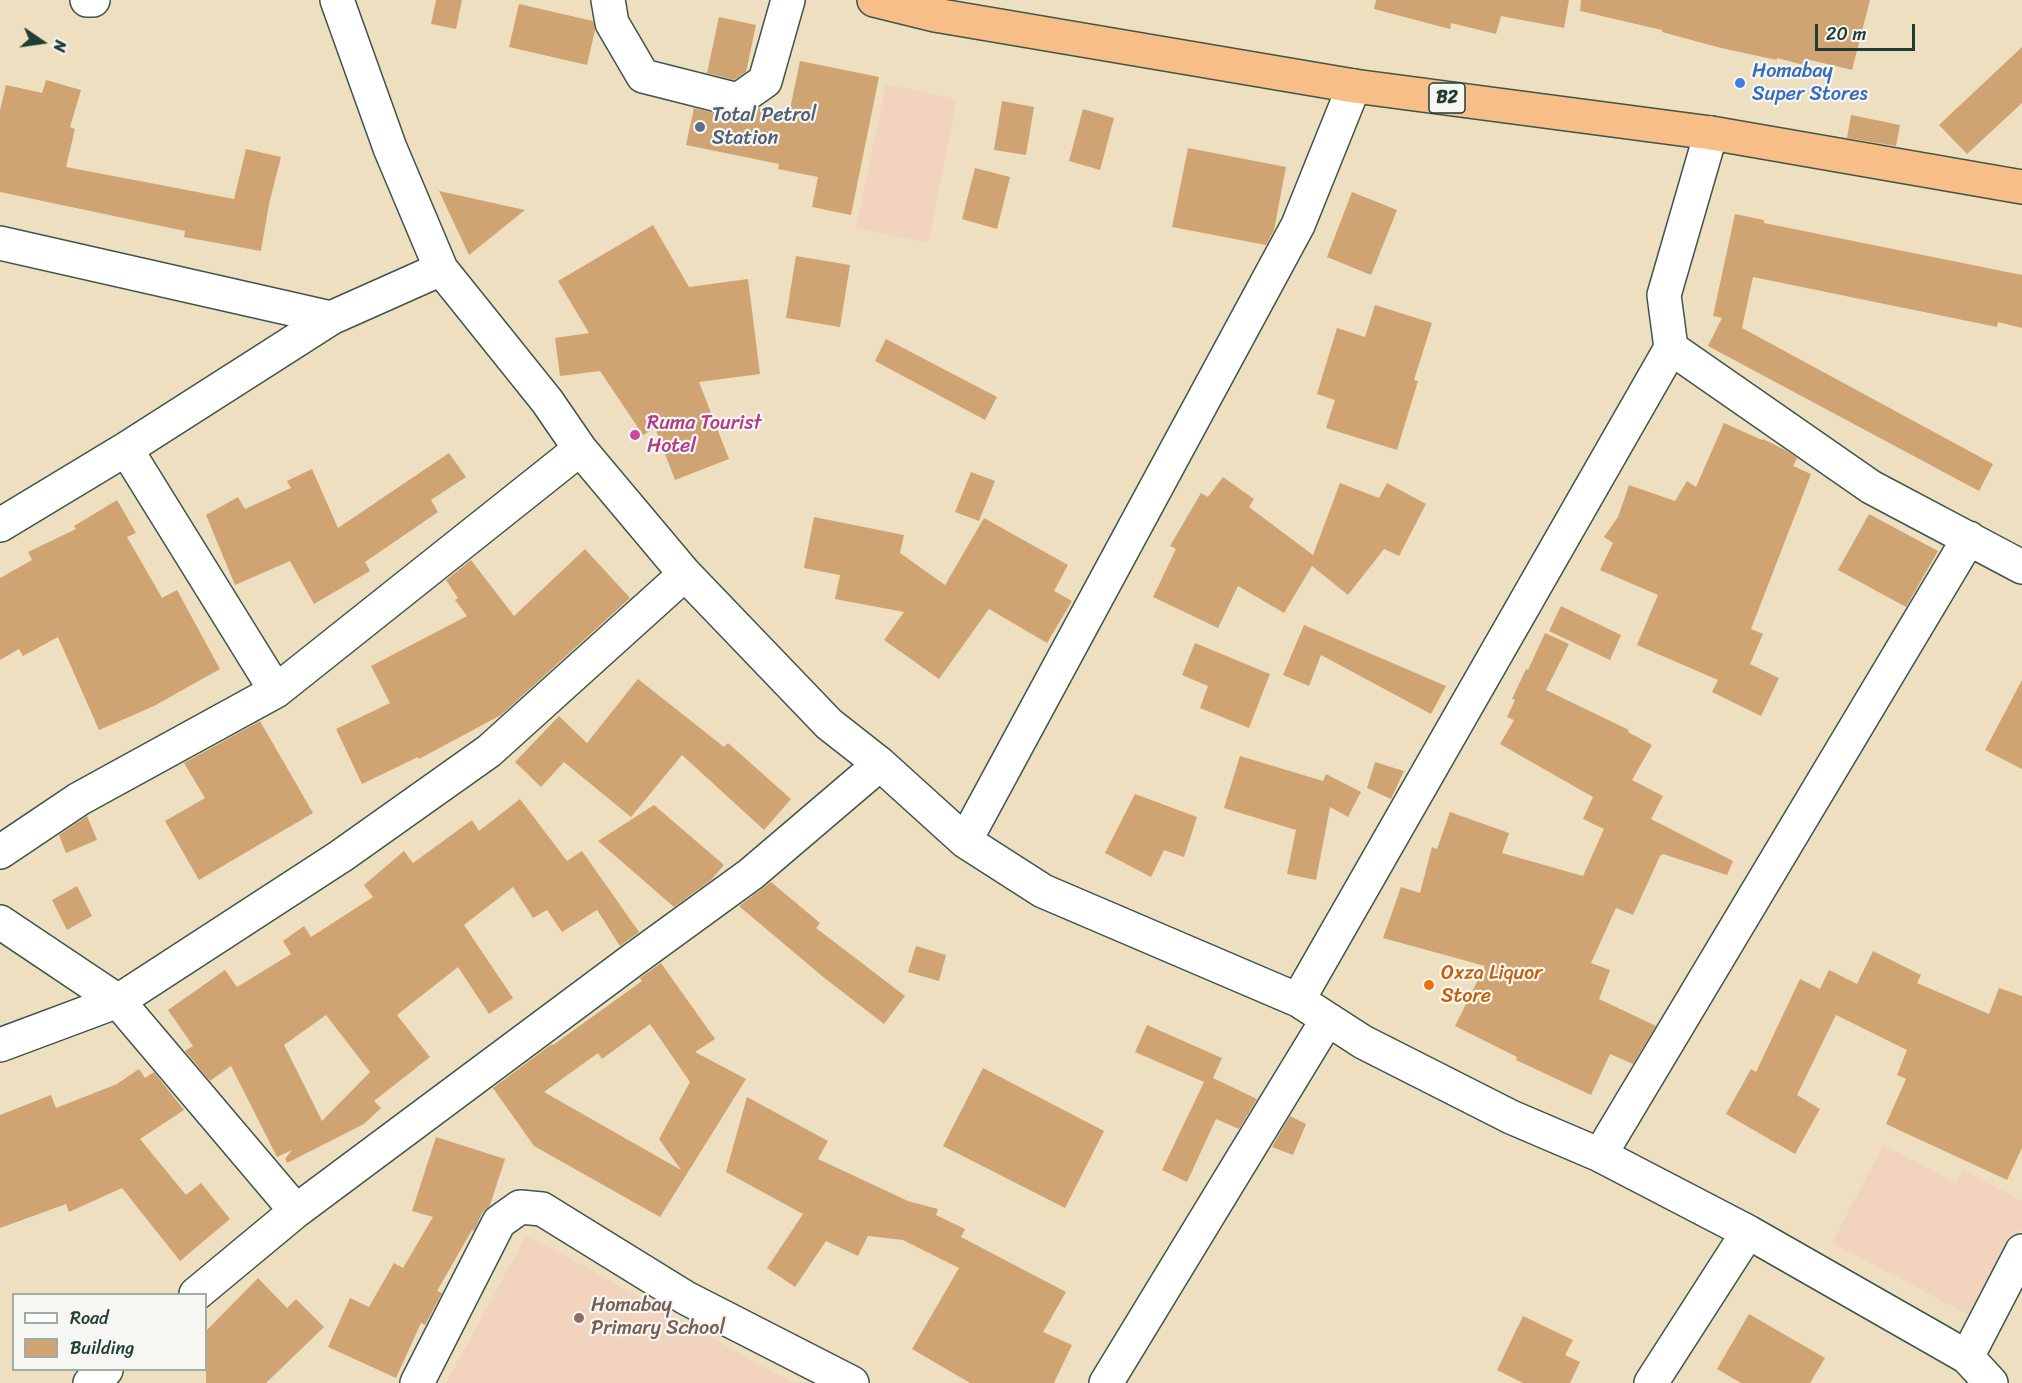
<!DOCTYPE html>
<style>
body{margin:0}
#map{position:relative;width:2022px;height:1383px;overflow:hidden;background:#eedfc0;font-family:Sriracha,sans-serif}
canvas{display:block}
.legend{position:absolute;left:12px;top:1293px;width:195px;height:78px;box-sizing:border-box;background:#f6f6f2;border:2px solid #a0aca6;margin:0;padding:8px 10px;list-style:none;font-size:18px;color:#1f3d34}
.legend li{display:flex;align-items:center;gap:12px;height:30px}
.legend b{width:30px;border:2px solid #a0aca6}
.north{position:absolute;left:12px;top:12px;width:60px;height:60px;-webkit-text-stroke:4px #f6f6f2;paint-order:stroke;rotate:103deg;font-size:16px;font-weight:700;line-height:24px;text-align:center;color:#1f3d34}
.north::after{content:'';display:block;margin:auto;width:21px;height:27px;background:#1f3d34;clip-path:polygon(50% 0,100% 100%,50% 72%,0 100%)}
.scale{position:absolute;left:1815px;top:24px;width:100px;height:27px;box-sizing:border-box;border:3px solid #1f3d34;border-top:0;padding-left:8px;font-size:18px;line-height:21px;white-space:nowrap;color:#1f3d34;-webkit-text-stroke:4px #f6f6f2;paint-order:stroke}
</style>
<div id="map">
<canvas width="2022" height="1383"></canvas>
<ul class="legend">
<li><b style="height:8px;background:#fff"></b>Road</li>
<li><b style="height:16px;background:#d0a472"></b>Building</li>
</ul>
<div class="north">N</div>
<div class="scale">20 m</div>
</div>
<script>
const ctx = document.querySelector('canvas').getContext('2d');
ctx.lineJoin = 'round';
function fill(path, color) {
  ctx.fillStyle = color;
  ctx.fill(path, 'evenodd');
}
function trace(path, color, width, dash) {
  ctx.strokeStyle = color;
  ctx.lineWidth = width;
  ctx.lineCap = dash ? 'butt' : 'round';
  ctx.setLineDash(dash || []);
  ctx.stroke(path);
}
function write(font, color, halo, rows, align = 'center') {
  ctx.font = font + ' Sriracha,sans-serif';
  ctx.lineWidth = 4.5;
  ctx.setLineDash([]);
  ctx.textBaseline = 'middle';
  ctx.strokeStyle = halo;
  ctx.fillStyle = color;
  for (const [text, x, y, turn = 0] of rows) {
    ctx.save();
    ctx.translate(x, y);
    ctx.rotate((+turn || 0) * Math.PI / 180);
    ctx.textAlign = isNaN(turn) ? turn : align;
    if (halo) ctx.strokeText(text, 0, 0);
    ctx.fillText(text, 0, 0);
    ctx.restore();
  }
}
fill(new Path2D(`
 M886 84 957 99 928 243 856 228Z
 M1883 1145 1955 1182 1963 1170 2022 1201V1228L1975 1318 1832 1243Z
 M526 1236 562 1254 793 1383H446Z`), '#f2d4be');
fill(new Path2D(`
 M436 0H462L456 29 431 24Z
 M1376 0H1569L1564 28 1501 16 1496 34 1451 23 1450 29 1374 9Z
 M1581 0H1870L1852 70 1810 60 1808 66 1777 58V60L1721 48 1662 32V30L1580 11Z
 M519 4 593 21 595 30 587 65 509 47Z
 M719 17 756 25 746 72 734 80 707 73Z
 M2022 47V103L1967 154 1939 125Z
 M800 61 879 77 851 215 812 207 818 177 778 169 779 164 686 145 694 108 734 118H742L759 108 789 114Z
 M46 80 81 90 70 127 75 129 66 167 234 199 246 149 281 157 269 204 261 251 184 237 185 231 0 192V110L6 85 42 93Z
 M1002 101 1034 107 1026 155 994 150Z
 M1083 109 1114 118 1100 170 1069 161Z
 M1851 115 1900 125 1896 146 1847 138Z
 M1188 148 1286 167 1274 230 1266 245 1172 227Z
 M975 168 1010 177 997 229 962 219Z
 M439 191 525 210 469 255Z
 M1352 192 1397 210 1371 275 1327 257Z
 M1735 214 1764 220V223L2022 275V328L1998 322 1997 327 1753 277 1742 328 1993 464 1979 491 1708 346 1722 318 1713 316Z
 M653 225 689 287 748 279 760 374 699 382 729 459 675 480 655 428 643 435 600 371 560 376 555 338 589 333 558 281Z
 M796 256 850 265 840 327 786 318Z
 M1375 305 1432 323 1414 380 1418 381 1397 450 1326 428 1335 400 1317 394 1337 328 1365 337Z
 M886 339 997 397 985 420 875 361Z
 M1724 423 1762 440 1763 439 1785 450 1797 458 1793 466 1811 474 1751 629 1763 634 1750 664 1779 678 1761 716 1712 692 1718 680 1637 645 1658 595 1600 570 1613 543 1604 537 1618 517 1629 485 1675 501 1687 481 1696 487Z
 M449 453 466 477 431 500 438 512 365 562 370 571 314 604 290 561 235 585 206 515 238 497 245 509 291 488 287 481 312 469 338 528Z
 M971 472 995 481 979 521 955 512Z
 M1223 477 1254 499 1249 507 1313 555 1340 483 1379 498 1387 483 1426 504 1399 556 1384 549 1348 595 1312 566 1284 613 1238 586 1218 628 1153 597 1176 549 1170 546 1201 493 1208 497Z
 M117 500 136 533 127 537 162 598 177 590 220 669 154 706 99 730 58 637 23 656 19 649 0 660V578L32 560 28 552 76 529 74 526Z
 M1869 514 1938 551 1906 607 1838 570Z
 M814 517 904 535 900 553 945 585 984 518 1068 565 1054 591 1072 601 1047 643 989 609 939 679 884 640 904 612 835 599 840 575 804 568Z
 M585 549 630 598 501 715 419 759 418 757 362 784 336 729 390 703 371 666 467 616 455 600 458 598 446 580 471 560 514 616Z
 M1561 606 1621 635 1610 660 1549 631Z
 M1304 625 1446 686 1431 714 1321 655 1309 686 1283 675Z
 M1545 633 1569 644 1546 690 1629 730 1628 732 1652 745 1632 780 1663 796 1651 819 1733 861 1727 875 1663 854 1660 856 1633 915 1616 908 1591 963 1610 970 1599 999 1656 1026 1633 1064 1610 1054 1591 1095 1516 1060 1517 1057 1455 1026 1485 966 1383 938 1401 887 1420 893 1432 847 1437 849 1450 812 1509 833 1502 853 1583 876 1604 829 1583 819 1593 797 1500 744 1514 720 1507 717 1515 700 1512 699 1526 669 1528 670Z
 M1195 643 1270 674 1249 728 1200 708 1208 686 1182 675Z
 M638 679 724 747 728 743 791 799 764 830 682 755 631 817 564 762 541 787 515 762 559 716 587 743Z
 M2022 680V769L1985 750Z
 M260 721 313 813 199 880 165 821 205 798 184 763Z
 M1240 756 1323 781 1326 774 1361 792 1348 817 1330 807 1316 880 1287 874 1296 830 1224 808Z
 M1375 762 1404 771 1391 799 1367 788Z
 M1135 794 1197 817 1184 857 1164 850 1151 877 1105 853Z
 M520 799 567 861 582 851 639 932 620 946 597 910 562 932 547 910 533 918 513 887 464 925 513 998 489 1014 458 967 397 1015 430 1057 374 1101 381 1108 364 1124 287 1163 285 1159 292 1150 277 1157 231 1066 210 1081 185 1051 193 1046 168 1010 225 970 237 987 291 954 283 941 304 926 311 937 373 897 364 885 404 851 413 863 472 820 479 831ZM326 1015 370 1072 322 1121 284 1045Z
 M654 805 724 865 711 880 674 907 598 841Z
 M87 816 97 840 66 853 59 835Z
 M771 882 820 923 816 928 905 996 884 1024 822 976 739 906Z
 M77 886 92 916 67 930 52 900Z
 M916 946 946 955 939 981 908 972Z
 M1873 951 1921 975 1917 983 1989 1014 1999 988 2022 996V1148L2007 1180 1886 1124 1906 1079 1897 1075 1907 1050 1836 1015 1797 1095 1820 1109 1795 1154 1726 1114 1751 1069 1756 1072 1800 979 1820 989 1829 970 1857 984Z
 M661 963 715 1039 695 1052 746 1079 660 1217 534 1146 493 1088 552 1044 553 1045 642 981 640 978ZM650 1024 690 1082 659 1139 681 1170 544 1092 598 1053 602 1059Z
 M1147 1025 1222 1058 1213 1078 1257 1099 1239 1129 1216 1119 1187 1182 1162 1170 1204 1082 1135 1052Z
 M983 1068 1104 1131 1065 1208 943 1146Z
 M139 1069 145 1078 154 1072 184 1110 140 1139 186 1195 201 1183 230 1219 180 1261 122 1188 69 1212 66 1204 0 1228V1115L51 1095 56 1108 117 1084Z
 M747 1097 828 1141 818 1159 908 1201 938 1209 936 1215 965 1229 961 1237 1066 1292 1043 1332 1072 1345 1054 1383H970L912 1349 959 1268 903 1240 868 1236 858 1256 826 1241 795 1287 767 1268 803 1214 726 1172Z
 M1290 1116 1306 1124 1293 1155 1272 1147Z
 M436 1137 505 1159 490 1205 482 1213 474 1231 472 1230 437 1291 442 1293 425 1325 421 1323 396 1378 328 1347 350 1298 369 1307 394 1263 403 1268 433 1217 412 1211Z
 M258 1278 287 1308 296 1299 324 1327 266 1383H206V1331Z
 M1749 1314 1825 1358 1810 1383H1741L1717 1369Z
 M1523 1316 1573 1340 1565 1355 1580 1362 1570 1383H1523L1497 1370Z`), '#d0a472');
const minor = new Path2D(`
 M87 0H93
 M337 0 390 148 441 269 547 401 580 449 685 574 829 724 880 764 965 841 1043 891 1298 1000 1363 1042 1511 1117 1600 1155 1748 1232 1967 1357 1991 1383
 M608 0 612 23 643 76 738 100 765 81 788 0
 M1711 133 1664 295 1671 348 1871 487 2022 567
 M0 243 331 318
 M126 449 276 691
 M0 525 126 449 331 318 441 269
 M965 841 1298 225 1354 86
 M0 852 79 799 276 691 580 449
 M0 922 118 1001 296 1211
 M1298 1000 1671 348
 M0 1045 118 1001 341 856 489 751 685 574
 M1600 1155 1969 538
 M196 1294 296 1211 630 962 751 874 880 764
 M1967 1357 2022 1251
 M90 1383 106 1370
 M417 1383 499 1222 520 1207 542 1209 686 1298 852 1383
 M1106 1383 1327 1020
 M1651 1383 1748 1232`);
const highway = new Path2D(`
 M874 0 935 15 1354 86 1711 133 2022 187`);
trace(minor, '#3e5549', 36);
trace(highway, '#3e5549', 36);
trace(minor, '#fff', 33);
trace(highway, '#f7be87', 33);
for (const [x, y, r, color] of [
 [1740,83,6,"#3f7fe0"],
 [700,127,6,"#5c6f8a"],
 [635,435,6,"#d1479c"],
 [1429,985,6,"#e8710a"],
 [579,1318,6,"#8d6e63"]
]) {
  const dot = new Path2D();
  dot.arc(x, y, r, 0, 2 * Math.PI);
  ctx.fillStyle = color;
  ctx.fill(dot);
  trace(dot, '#f6f6f2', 2);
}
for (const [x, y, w] of [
 [1447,98,36]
]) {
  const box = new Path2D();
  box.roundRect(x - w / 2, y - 15, w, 30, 4.5);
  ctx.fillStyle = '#f6f6f2';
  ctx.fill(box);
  trace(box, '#1f3d34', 1.5);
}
write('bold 18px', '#1f3d34', null, [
 ["B2",1447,98]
]);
write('20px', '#366cbe', '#f6f6f2', [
 ["Homabay",1752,72],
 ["Super Stores",1752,95]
], 'left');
write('20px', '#4e5e75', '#f6f6f2', [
 ["Total Petrol",712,116],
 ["Station",712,139]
], 'left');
write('20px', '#b23c85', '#f6f6f2', [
 ["Ruma Tourist",647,424],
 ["Hotel",647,447]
], 'left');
write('20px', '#c56008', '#f6f6f2', [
 ["Oxza Liquor",1441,974],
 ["Store",1441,997]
], 'left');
write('20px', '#785e54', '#f6f6f2', [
 ["Homabay",591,1306],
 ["Primary School",591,1329]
], 'left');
</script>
